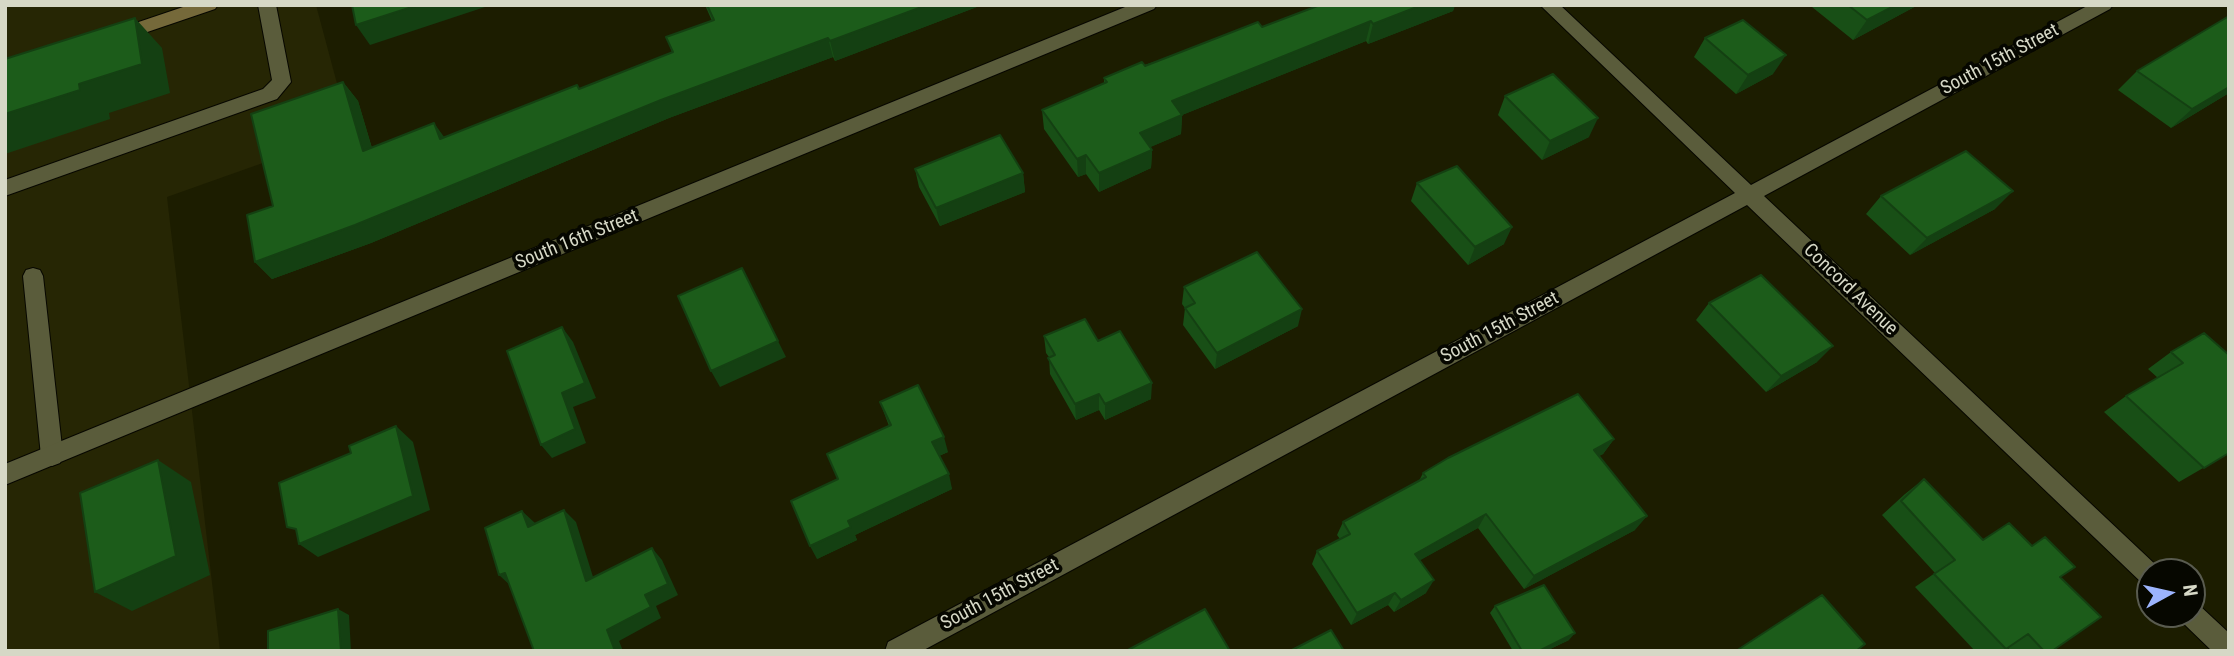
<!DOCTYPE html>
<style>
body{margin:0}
#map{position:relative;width:2234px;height:656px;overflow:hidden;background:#1c1d00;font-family:"Roboto Condensed",sans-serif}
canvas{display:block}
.frame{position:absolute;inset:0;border:7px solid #d6d8c6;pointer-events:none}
.north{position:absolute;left:2136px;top:558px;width:70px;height:70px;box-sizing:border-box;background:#060700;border:2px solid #595b4f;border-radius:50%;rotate:82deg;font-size:19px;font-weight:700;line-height:28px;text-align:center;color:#d6d8c6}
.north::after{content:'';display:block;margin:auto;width:24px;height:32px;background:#9cb4fd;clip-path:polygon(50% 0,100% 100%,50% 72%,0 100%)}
</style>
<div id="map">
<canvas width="2234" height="656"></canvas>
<div class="frame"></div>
<div class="north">N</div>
</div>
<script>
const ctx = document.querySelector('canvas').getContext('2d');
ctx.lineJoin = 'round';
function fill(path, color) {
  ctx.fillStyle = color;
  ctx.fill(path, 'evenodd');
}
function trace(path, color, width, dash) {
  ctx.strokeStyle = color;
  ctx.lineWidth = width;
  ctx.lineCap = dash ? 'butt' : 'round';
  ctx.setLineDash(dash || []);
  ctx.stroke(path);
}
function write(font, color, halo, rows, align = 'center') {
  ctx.font = font + ' "Roboto Condensed",sans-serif';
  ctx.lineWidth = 7;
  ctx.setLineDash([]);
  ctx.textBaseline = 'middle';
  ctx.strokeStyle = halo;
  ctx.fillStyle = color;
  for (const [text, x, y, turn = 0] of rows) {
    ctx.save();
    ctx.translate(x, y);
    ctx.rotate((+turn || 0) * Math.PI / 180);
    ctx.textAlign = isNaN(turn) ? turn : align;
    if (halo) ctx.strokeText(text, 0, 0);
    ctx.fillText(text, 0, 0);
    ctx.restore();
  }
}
fill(new Path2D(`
 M5 5H316L350 132 167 197 220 651H5Z`), '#262604');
const lane = new Path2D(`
 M258 5H276L291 82 277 99 5 196V180L263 89 272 80Z
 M33 268 40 270 43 276 63 456 60 463 52 466 44 463 41 456 23 276 26 270Z`);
const street = new Path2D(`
 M1130 5H1157L1154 9 5 485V464Z
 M1540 5H1560L1751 185 2089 5H2113L2110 9 1764 196 2158 567 2161 572H2150V586L2142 583 1747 205 922 651H885L888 642 1735 193Z
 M2192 603 2200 606 2229 633V651H2212L2182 622 2179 614H2192Z`);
const secondary = new Path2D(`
 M189 5H218L215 9 118 42 109 36 112 31Z`);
trace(lane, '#070700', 2);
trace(street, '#070700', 2);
trace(secondary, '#070700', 2);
fill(lane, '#5a5c3b');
fill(street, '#5a5c3b');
fill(secondary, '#75693a');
fill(new Path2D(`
 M705 5H982L835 61 833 57 669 118 371 243 272 279 255 262 273 206 343 82 358 101 372 148 444 137 579 89 672 52 666 37 712 21Z
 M1320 5H1455L1453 11 1368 44 1366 41 1182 115 1181 134 1150 147 1152 150 1151 168 1099 192 1086 174 1078 177 1044 129 1042 110 1104 84V78L1262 27Z
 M1814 5H1918L1853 40 1812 7Z
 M1705 38 1773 74 1736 94 1694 57Z
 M2137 71 2229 93 2171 128 2118 90Z
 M1505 96 1589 137 1542 160 1498 115Z
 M915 169 1023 173 1025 192 940 226 919 187Z
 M1417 183 1504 244 1468 265 1411 201Z
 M1881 196 1995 209 1910 255 1866 214Z
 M1184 287 1298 326 1215 369 1183 325 1185 308 1182 304Z
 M1709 303 1817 362 1766 392 1696 320Z
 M2204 333 2229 453 2179 482 2104 412 2126 396 2158 378 2148 369 2171 352Z
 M1044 336 1098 341 1151 399 1105 420 1099 410 1076 420 1050 374 1049 357 1046 353Z
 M880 402 948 452 939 456 952 489 855 535 857 540 817 559 889 426Z
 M1614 439 1603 454 1599 456 1635 530 1524 589 1478 528 1420 560 1426 593 1394 612 1388 605 1351 625 1312 564 1317 551 1340 539 1337 535 1343 522 1419 481 1423 473Z
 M1924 479 1983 540 2032 546 2045 537 2060 577 2052 651H2011L2008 648 2002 651H1975L1915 587 1935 573 1882 515 1905 494Z
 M1495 606 1569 640 1546 651H1513L1490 613Z`), '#184f16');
fill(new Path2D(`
 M418 5H491L370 45 356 25Z
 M927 5H982L835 61 830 41Z
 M1422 5H1455L1453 11 1368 44 1373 24Z
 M1896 5H1918L1853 40 1867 20Z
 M135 18 162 48 170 93 109 113 110 119 5 154V114L79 84Z
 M1371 21 1366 41 1182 115 1181 134 1139 152 1140 133 1172 101Z
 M828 38 833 57 669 118 371 243 272 279 255 262 661 100Z
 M1786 55 1773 74 1736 94 1748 75Z
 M343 82 358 101 378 169 363 151Z
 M2229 87V93L2171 128 2192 109Z
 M1598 118 1589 137 1542 160 1550 141Z
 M434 123 447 141 440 139Z
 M1152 150 1151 168 1099 192V173Z
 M1086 155V174L1078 177 1077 159Z
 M1023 173 1025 192 940 226 936 208Z
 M2013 191 1995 209 1910 255 1927 238Z
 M1512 227 1504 244 1468 265 1475 247Z
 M1302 309 1298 326 1215 369 1217 353Z
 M562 327 573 342 596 398 573 407 586 443 552 458 541 445 562 393Z
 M778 341 786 357 720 387 711 371Z
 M1833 346 1817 362 1766 392 1781 376Z
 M1152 383 1151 399 1105 420V404Z
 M1099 394V410L1076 420 1075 404Z
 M396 426 413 442 430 510 318 557 299 544Z
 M944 437 948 452 936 457 932 442Z
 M1614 439 1603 454 1583 464 1594 450Z
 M158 460 191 482 210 575 132 611 95 592Z
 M949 474 952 489 855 535 857 540 817 559 810 546 848 521Z
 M564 510 576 522 598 593 586 581Z
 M522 511 535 523 540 539 528 527Z
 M1486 514 1478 528 1408 567 1415 554Z
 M1647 516 1635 530 1524 589 1534 576Z
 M652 548 662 560 678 595 656 606 661 618 619 641 623 651H615L607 630 645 595Z
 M505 573 512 587 499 575Z
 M1434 580 1426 593 1394 612 1401 600Z
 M1395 593 1388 605 1351 625 1357 613Z
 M338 609 349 615 351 651H341Z
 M1575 633 1569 640 1546 651H1539Z`), '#144012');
const building = new Path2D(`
 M352 5H418L356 25Z
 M707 5H927L830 41 828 38 661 100 355 225 255 262 247 215 273 206 251 114 343 82 363 151 434 123 440 139 577 85 579 89 673 52 666 37 714 20Z
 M1320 5H1422L1373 24 1371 21 1172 101 1182 115 1140 133 1152 150 1099 173 1086 155 1077 159 1042 110 1107 82 1104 78 1142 62 1145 66 1258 22 1262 27Z
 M1848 5H1896L1867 20Z
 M2229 16V87L2192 109 2137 71Z
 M135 18 142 64 79 84 80 90 5 114V59Z
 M1743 20 1786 55 1748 75 1705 38Z
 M1553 74 1598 118 1550 141 1505 96Z
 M1000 135 1023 173 936 208 915 169Z
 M1966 151 2013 191 1927 238 1881 196Z
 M1457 166 1512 227 1475 247 1417 183Z
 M1257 252 1302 309 1217 353 1185 308 1195 303 1184 287Z
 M742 268 778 341 711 371 678 296Z
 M1761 275 1833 346 1781 376 1709 303Z
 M1085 319 1098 341 1120 331 1152 383 1105 404 1099 394 1075 404 1048 358 1055 355 1044 336Z
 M562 327 585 383 562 393 575 429 541 445 507 351Z
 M2204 333 2229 355V453L2204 468 2126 396 2183 363 2171 352Z
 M918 385 944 437 932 442 949 474 848 521 851 527 810 546 791 501 838 479 827 454 891 425 880 402Z
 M1578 394 1614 439 1594 450 1647 516 1534 576 1486 514 1415 554 1434 580 1401 600 1395 593 1357 613 1317 551 1350 534 1343 522 1426 477 1423 473 1448 458Z
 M396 426 413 496 299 544 296 529 287 527 279 483 351 453 349 446Z
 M158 460 176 556 95 592 80 493Z
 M1924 479 1983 540 2009 523 2032 546 2045 537 2075 567 2060 577 2101 617 2052 651H2044L2028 634 2006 649 1934 574 1955 560 1901 501Z
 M564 510 586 581 652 548 668 584 645 595 651 607 607 630 615 651H534L505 573 499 575 485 528 522 511 528 527Z
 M1544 585 1575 633 1539 651H1522L1495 606Z
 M1822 595 1865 644 1856 651H1736Z
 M338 609 341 651H268V631Z
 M1205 609 1230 651H1126Z
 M1331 630 1344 651H1290Z`);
fill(building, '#1c5c1a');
trace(building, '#144012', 2);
write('19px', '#d6d8c6', '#060700', [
 ["South 15th Street",2000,60,-28],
 ["South 16th Street",577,240,-22],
 ["Concord Avenue",1850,290,44],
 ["South 15th Street",1500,328,-28],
 ["South 15th Street",1000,595,-28]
]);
</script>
